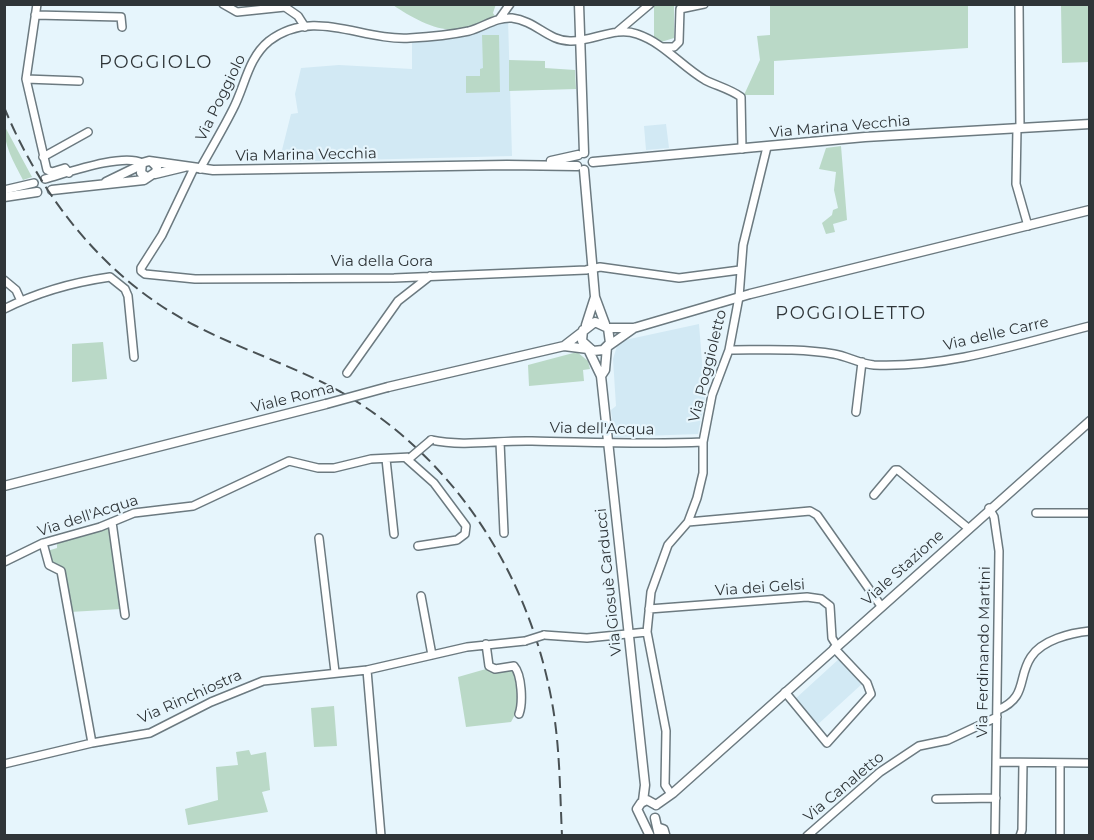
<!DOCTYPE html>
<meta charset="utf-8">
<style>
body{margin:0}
#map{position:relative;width:1094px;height:840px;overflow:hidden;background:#e6f5fc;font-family:Montserrat,sans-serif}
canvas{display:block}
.frame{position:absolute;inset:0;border:6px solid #2f3538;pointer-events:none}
</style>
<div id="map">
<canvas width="1094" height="840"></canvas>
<div class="frame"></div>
</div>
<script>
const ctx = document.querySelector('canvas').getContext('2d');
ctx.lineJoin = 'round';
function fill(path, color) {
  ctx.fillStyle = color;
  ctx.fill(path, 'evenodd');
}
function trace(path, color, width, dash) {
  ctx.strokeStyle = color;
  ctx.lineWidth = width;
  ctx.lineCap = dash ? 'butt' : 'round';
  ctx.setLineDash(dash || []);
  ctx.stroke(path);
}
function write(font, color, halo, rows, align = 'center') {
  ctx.font = font + ' Montserrat,sans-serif';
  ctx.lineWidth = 4.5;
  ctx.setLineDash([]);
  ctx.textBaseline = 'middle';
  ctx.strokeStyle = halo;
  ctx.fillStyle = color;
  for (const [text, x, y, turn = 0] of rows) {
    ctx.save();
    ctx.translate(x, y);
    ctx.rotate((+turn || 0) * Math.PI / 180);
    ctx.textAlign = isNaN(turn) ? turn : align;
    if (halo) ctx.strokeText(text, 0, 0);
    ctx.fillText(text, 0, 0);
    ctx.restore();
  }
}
fill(new Path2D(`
 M508 19 512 156 279 162 291 114 298 113 295 94 301 68 339 65 412 69V41Z
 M666 124 669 148 646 150 644 126Z
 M699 324 705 400 698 434 614 437 611 410 616 406 613 359 617 346 625 340Z
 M840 658 863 683 815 727 794 700Z`), '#d2e9f4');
fill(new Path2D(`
 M496 4 493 13 496 18C486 22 475 28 464 29 440 34 412 18 393 5Z
 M654 5H674V38L661 42 654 39Z
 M770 5H968V48L774 61V95H744L760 60 757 36 770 35Z
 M1061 5H1089V62L1062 63Z
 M482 35H499L500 92 466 93V76H480V69L483 68Z
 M509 60 545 61V68L575 70 576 89 509 91Z
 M4 125 32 177 23 180C13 161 4 146 4 125Z
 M841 146 847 220 833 224 835 232 826 234 822 223 832 215 833 210 838 208 834 190 836 172 819 169 826 148Z
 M103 342 107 379 72 382V344Z
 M577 352 588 361 590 369 583 370 584 381 529 386 528 365Z
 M110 528 121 609 70 612 61 566H52L47 551 57 548V543Z
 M511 668 515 672 518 709 511 722 466 727 458 677 486 669 491 672Z
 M334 706 337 746 314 747 311 708Z
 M249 750 251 755 266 752 270 790 262 792 268 812 188 825 185 809 218 800 216 767 238 765 236 752Z`), '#bad9c7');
const minor = new Path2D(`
 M37 4 26 79 47 170 52 172 65 168 69 173
 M223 4 237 12 285 7 298 16 305 27
 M1019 4 1020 128
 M35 15 121 17 122 27
 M500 18 510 4
 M617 32 650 4
 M663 47H674L679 42 680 9 704 4
 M26 79 79 81
 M1017 128 1016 184 1028 226
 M43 157 88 132
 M194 168 162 235 141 268V271L145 274 195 279 394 278 586 270 600 267 679 278 740 270
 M200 169C211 149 223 129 233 109 245 86 248 58 269 41 314 7 361 41 410 38 429 37 450 35 469 31 484 27 496 17 512 18 536 21 548 41 570 41 592 42 615 26 637 34 664 43 681 66 705 80 717 86 730 89 741 97L742 149
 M45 179C67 173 122 153 142 163
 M4 190 34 183
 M4 280 16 290 21 301
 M4 309C36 293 75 282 110 277L125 289 128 296 134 357
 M729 350C763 350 800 348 834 354 847 356 860 364 874 365 947 368 1019 344 1090 326
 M347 373 398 301 430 276
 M856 412 862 362
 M431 440C465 447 498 440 532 441 589 442 645 445 703 442
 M500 442 504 533
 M386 459 394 534
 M407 459 434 483 466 526 465 534 457 540 418 546
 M874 495 895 470H898L968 528
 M989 508 994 517 999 551 995 836
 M1036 513H1090
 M112 522 125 615
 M688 522 810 511 817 515 881 606
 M319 538 335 672
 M43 543 49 565 61 571 92 743
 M4 562 43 543 100 527 134 513 193 506 289 461 318 468H334L371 459 411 457
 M421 596 432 655
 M649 609 807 597 821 599 830 606 832 638 837 646
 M544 635 587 638 647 632
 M486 644 489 666 495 669 514 666C522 675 523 703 519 714
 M367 670 381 836
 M785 692 827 743 871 694 867 683 834 648
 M998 710C1028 697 1017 678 1031 657 1042 640 1070 633 1090 631
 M996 762 1090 763
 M1060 763V836
 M4 764 92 743 150 733 211 702 263 681 367 670 467 647 525 641
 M671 794 665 785 666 731 647 632 651 592 668 545 688 522 697 498 703 473V442L712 395 729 350 739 297 743 245 767 147
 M936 799 996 798
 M658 827 664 829 666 836
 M807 836 880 772 919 746 948 740 997 717
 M1020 836 1022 830 1023 763`);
const major = new Path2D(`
 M579 4 584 153
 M551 161 578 155
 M593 162 865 137 1090 124
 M584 170 595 297 605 324
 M155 174 184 167
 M147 177 141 173 142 163 149 161 213 170 507 165 577 166
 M106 182 141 165
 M52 190 144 180 156 172 157 167 152 162
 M4 197 37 192
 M586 325 595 297
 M608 328H634L750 294 1090 210
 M564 346 595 322 608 328 610 343 603 350 593 351 582 341 583 330
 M601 376 605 370 607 347 634 328
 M388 387 564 346 588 349 601 376 645 785 643 801
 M4 486 326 404
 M656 805 673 793 1090 421
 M655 818 659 836
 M650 836 637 809 641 803 647 800 656 805`);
trace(minor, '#6c7a80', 10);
trace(major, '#6c7a80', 11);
trace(minor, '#fff', 7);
trace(major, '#fff', 8);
trace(new Path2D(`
 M4 107C41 197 106 280 194 325 242 350 294 366 341 392 457 459 531 578 553 708 560 750 560 794 562 836`), '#495154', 2, [12, 6]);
const minorBridge = new Path2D(`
 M411 457 431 440
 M525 641 544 635`);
const majorBridge = new Path2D(`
 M326 404 388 387`);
trace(minorBridge, '#6c7a80', 10, []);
trace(majorBridge, '#6c7a80', 11, []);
trace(minorBridge, '#fff', 7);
trace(majorBridge, '#fff', 8);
write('15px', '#2f3538', '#e6f5fc', [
 ["Via Poggiolo",221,98,-64],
 ["Via Marina Vecchia",840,127,-5],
 ["Via Marina Vecchia",306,155,-1],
 ["Via della Gora",382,262],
 ["Via delle Carre",996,334,-13],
 ["Via Poggioletto",708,366,-76],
 ["Viale Roma",293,398,-14],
 ["Via dell'Acqua",602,429,1],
 ["Via dell'Acqua",88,516,-18],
 ["Viale Stazione",903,568,-42],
 ["Via Giosuè Carducci",609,582,-96],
 ["Via dei Gelsi",760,588,-4],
 ["Via Ferdinando Martini",984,652,-89],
 ["Via Rinchiostra",190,697,-24],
 ["Via Canaletto",844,787,-40]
]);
ctx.letterSpacing = '1.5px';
write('18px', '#2f3538', '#e6f5fc', [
 ["POGGIOLO",156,63],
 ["POGGIOLETTO",851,314]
]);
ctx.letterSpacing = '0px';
</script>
